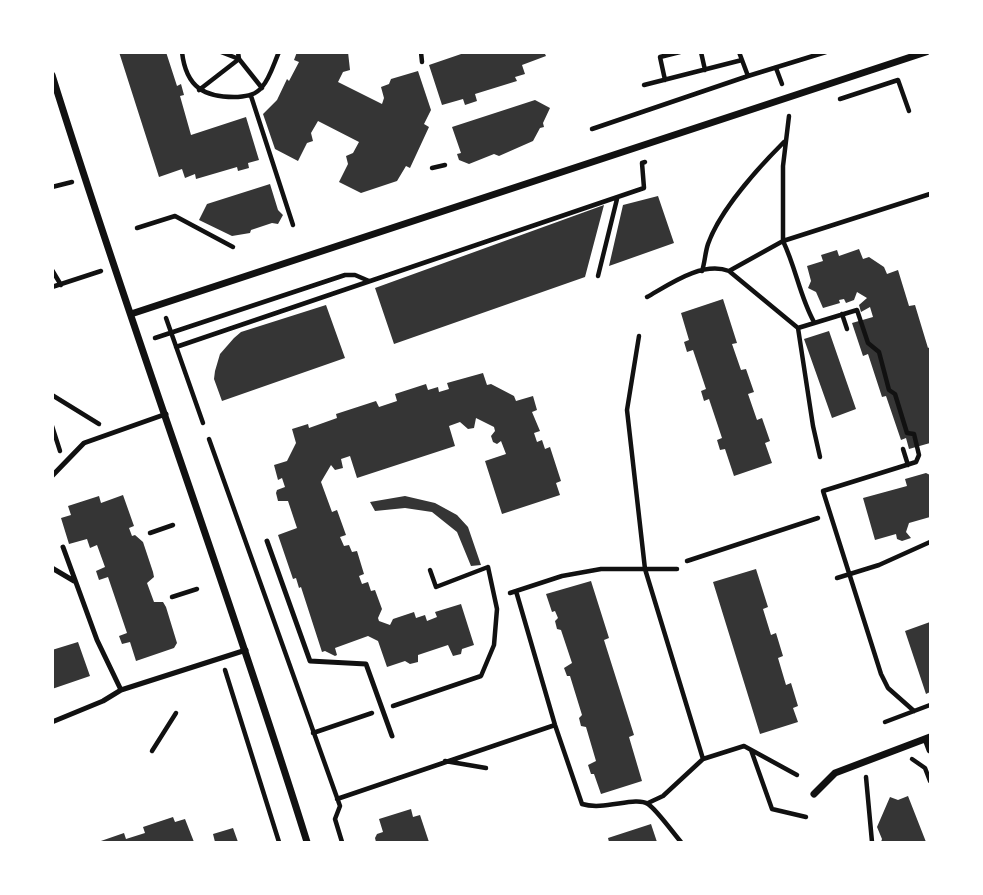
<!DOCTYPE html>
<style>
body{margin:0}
#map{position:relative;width:983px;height:895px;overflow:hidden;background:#fff;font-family:"Noto Serif",serif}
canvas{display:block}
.frame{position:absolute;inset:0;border:54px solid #fff;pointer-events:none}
</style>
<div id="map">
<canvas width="983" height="895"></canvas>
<div class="frame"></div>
</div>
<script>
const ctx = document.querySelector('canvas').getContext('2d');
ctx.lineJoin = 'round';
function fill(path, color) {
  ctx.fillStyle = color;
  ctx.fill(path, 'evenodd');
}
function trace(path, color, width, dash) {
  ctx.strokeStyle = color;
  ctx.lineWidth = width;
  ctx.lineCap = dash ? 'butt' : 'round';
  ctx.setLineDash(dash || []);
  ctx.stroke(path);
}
fill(new Path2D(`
 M119 52H166L177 86 181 84 184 95 180 96 191 135 246 117 259 160 248 163 249 168 238 171 237 167 196 179 195 174 185 178 182 169 159 177Z
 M297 52H348L350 70 343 72 338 82 382 104 384 98 381 87 389 84 391 79 418 71 431 110 424 124 429 127 410 168 406 166 397 181 361 193 339 182 348 164 346 156 353 153 359 142 318 121 311 133 313 141 307 143 298 161 275 149 263 114 277 100 287 79 289 81 299 62 294 60Z
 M467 52H544L546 56 522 65 525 74 515 77 517 81 475 94 477 101 465 105 463 99 442 105 429 65Z
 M535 100 550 108 543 123 544 127 540 128 533 141 499 156 494 154 469 164 459 160 457 154 461 153 452 127Z
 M270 184 278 210 283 215 278 224 272 223 251 230 250 233 232 236 199 220 207 204Z
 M658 196 674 243 609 266 623 205Z
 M604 205 585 277 394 344 375 288Z
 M859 249 863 259 869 257 884 267 887 274 898 270 909 306 915 305 928 348 930 347V443L909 449 906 438 901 440 886 396 882 397 868 354 863 356 852 323 873 317 870 307 861 312 859 305 867 298 857 292 854 300 846 303 844 299 839 300 840 303 823 308 816 292 808 288 811 281 807 266 823 261 821 255 837 250 839 256Z
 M723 299 737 343 732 344 741 370 746 369 754 392 748 394 757 420 762 418 770 441 765 443 772 463 734 476 725 449 720 450 717 440 722 438 709 399 704 401 701 391 706 389 693 350 687 352 684 342 689 340 681 313Z
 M326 305 345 358 222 401 214 379 215 371 220 354 234 338 241 332Z
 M829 331 856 409 832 418 804 339Z
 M483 373 487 385 491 384 514 396 516 401 533 396 537 410 532 412 540 431 534 433 537 442 542 440 545 449 550 447 561 481 556 483 560 495 502 514 485 461 506 454 501 441 497 444 493 442 491 436 495 431 494 427 476 418 474 428 468 429 460 422 449 426 455 446 357 478 350 456 341 459 343 468 335 470 331 465 321 482 332 512 337 510 346 535 340 537 344 546 349 545 352 552 357 551 364 574 359 576 362 584 368 582 371 591 375 590 382 609 378 618 379 621 390 625 393 619 414 612 416 618 425 615 427 621 437 617 435 612 461 604 474 645 462 649 461 654 453 656 448 645 418 655V662L410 664 405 661 387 667 378 641 368 636 335 648 337 655 335 656 325 651 322 652 301 587 299 588 296 578 293 579 278 535 297 528 288 501H278L276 493 277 490 285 487 282 478 278 480 274 465 287 461 296 443 292 429 308 424 309 428 337 418 336 414 376 401 379 407 397 401 395 394 426 384 428 390 438 387 439 392 449 389 447 383Z
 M926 473 930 475V517L909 523 906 532 911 538 902 541 897 539 896 534 875 540 863 498 907 486 905 479Z
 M123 495 134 526 129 528 132 536 135 535 143 542 153 572 154 577 147 583 154 602H163L166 607 177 643 174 648 136 661 130 642 122 644 119 636 127 633 108 577 99 580 96 571 105 567 97 545 90 548 87 539 69 544 61 518 71 515 68 506 99 496 101 503Z
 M405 496 435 503 457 515 468 527 481 565 471 566 457 532 432 512 405 508 375 511 370 502Z
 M756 569 768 607 763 609 771 635 776 633 783 656 778 658 786 685 791 683 798 706 793 708 798 722 760 734 713 582Z
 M591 581 609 638 604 640 634 735 629 737 642 781 601 794 594 774H591L588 765 596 761 586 727 581 726 579 718 582 715 570 676H567L564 668 572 663 561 630 557 629 555 621 558 618 555 611 552 612 546 594Z
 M930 622V692L926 694 905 631Z
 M78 642 90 676 52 689V650Z
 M908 796 926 842H881L882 839 877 827 890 797 898 800Z
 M411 809 413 817 420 815 429 842H376L375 838 377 834 383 832 379 819Z
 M173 817 175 822 185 819 194 842H98L124 833 126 839 145 833 143 827Z
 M651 824 657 842H609L608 838Z
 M233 828 238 842H215L213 834Z`), '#353535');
trace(new Path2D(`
 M182 52C186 88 205 98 238 97 247 96 256 95 262 87 270 78 274 63 279 52
 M221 52 239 59
 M238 52 239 59 262 88
 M421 52 422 62
 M701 52 705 70
 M739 52 748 76
 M776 68 782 84
 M665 80 660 57 680 52
 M644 85 742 60
 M199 90 239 59
 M251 96 293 225
 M840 99 898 80 909 111
 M592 129 748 76 826 52
 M432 168 445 165
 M52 187 72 182
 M137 228 175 216 233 247
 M52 270 61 285
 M702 271C705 262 705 253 708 244 720 210 759 167 784 142
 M729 271 783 241V166L789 116
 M598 276 617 199
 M52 287 101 271
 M647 297C670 284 702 261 729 271L798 328 857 310 868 343 879 352 889 390 895 394 907 433 914 434 919 455 916 462 823 491 881 674 888 688 914 711
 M842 314 847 329
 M166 318 203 423
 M814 322C800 297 796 268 783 241L930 194
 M798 328 813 426 820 457
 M639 336 627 410 645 569 703 759 663 796 648 803
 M155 338 345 275H355L369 281
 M176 347 644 188 642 163 645 162
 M52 395 99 424
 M52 426 60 451
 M209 439 340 806 335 819 342 842
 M903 449 908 465
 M150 533 173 525
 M687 561 818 518
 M837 578 879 565 930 542
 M516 591 555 725 582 804C604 811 635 796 648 804 656 809 674 834 681 842
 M510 593 562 576 601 569H677
 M172 597 197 589
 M225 670 279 842
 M393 706 481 676 494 645 497 609 488 567 436 587 430 570
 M885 722 930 705
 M313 733 372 713
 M751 750 772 809 806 817
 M152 751 176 713
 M703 759 744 746 797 775
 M912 759 925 768 930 781
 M445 761 486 768
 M866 777 872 842
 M337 799 555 725`), '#111', 4.5);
trace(new Path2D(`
 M52 476 84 443 166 414
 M267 541 310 661 366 664 392 736
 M63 547 97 640 121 690
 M52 568 74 581
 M52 722 103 701 121 690 246 650`), '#111', 5);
trace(new Path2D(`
 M52 75C132 332 227 585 307 842
 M131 314 926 52
 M926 739 930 750
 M814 794 835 773 930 737`), '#111', 7);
</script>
